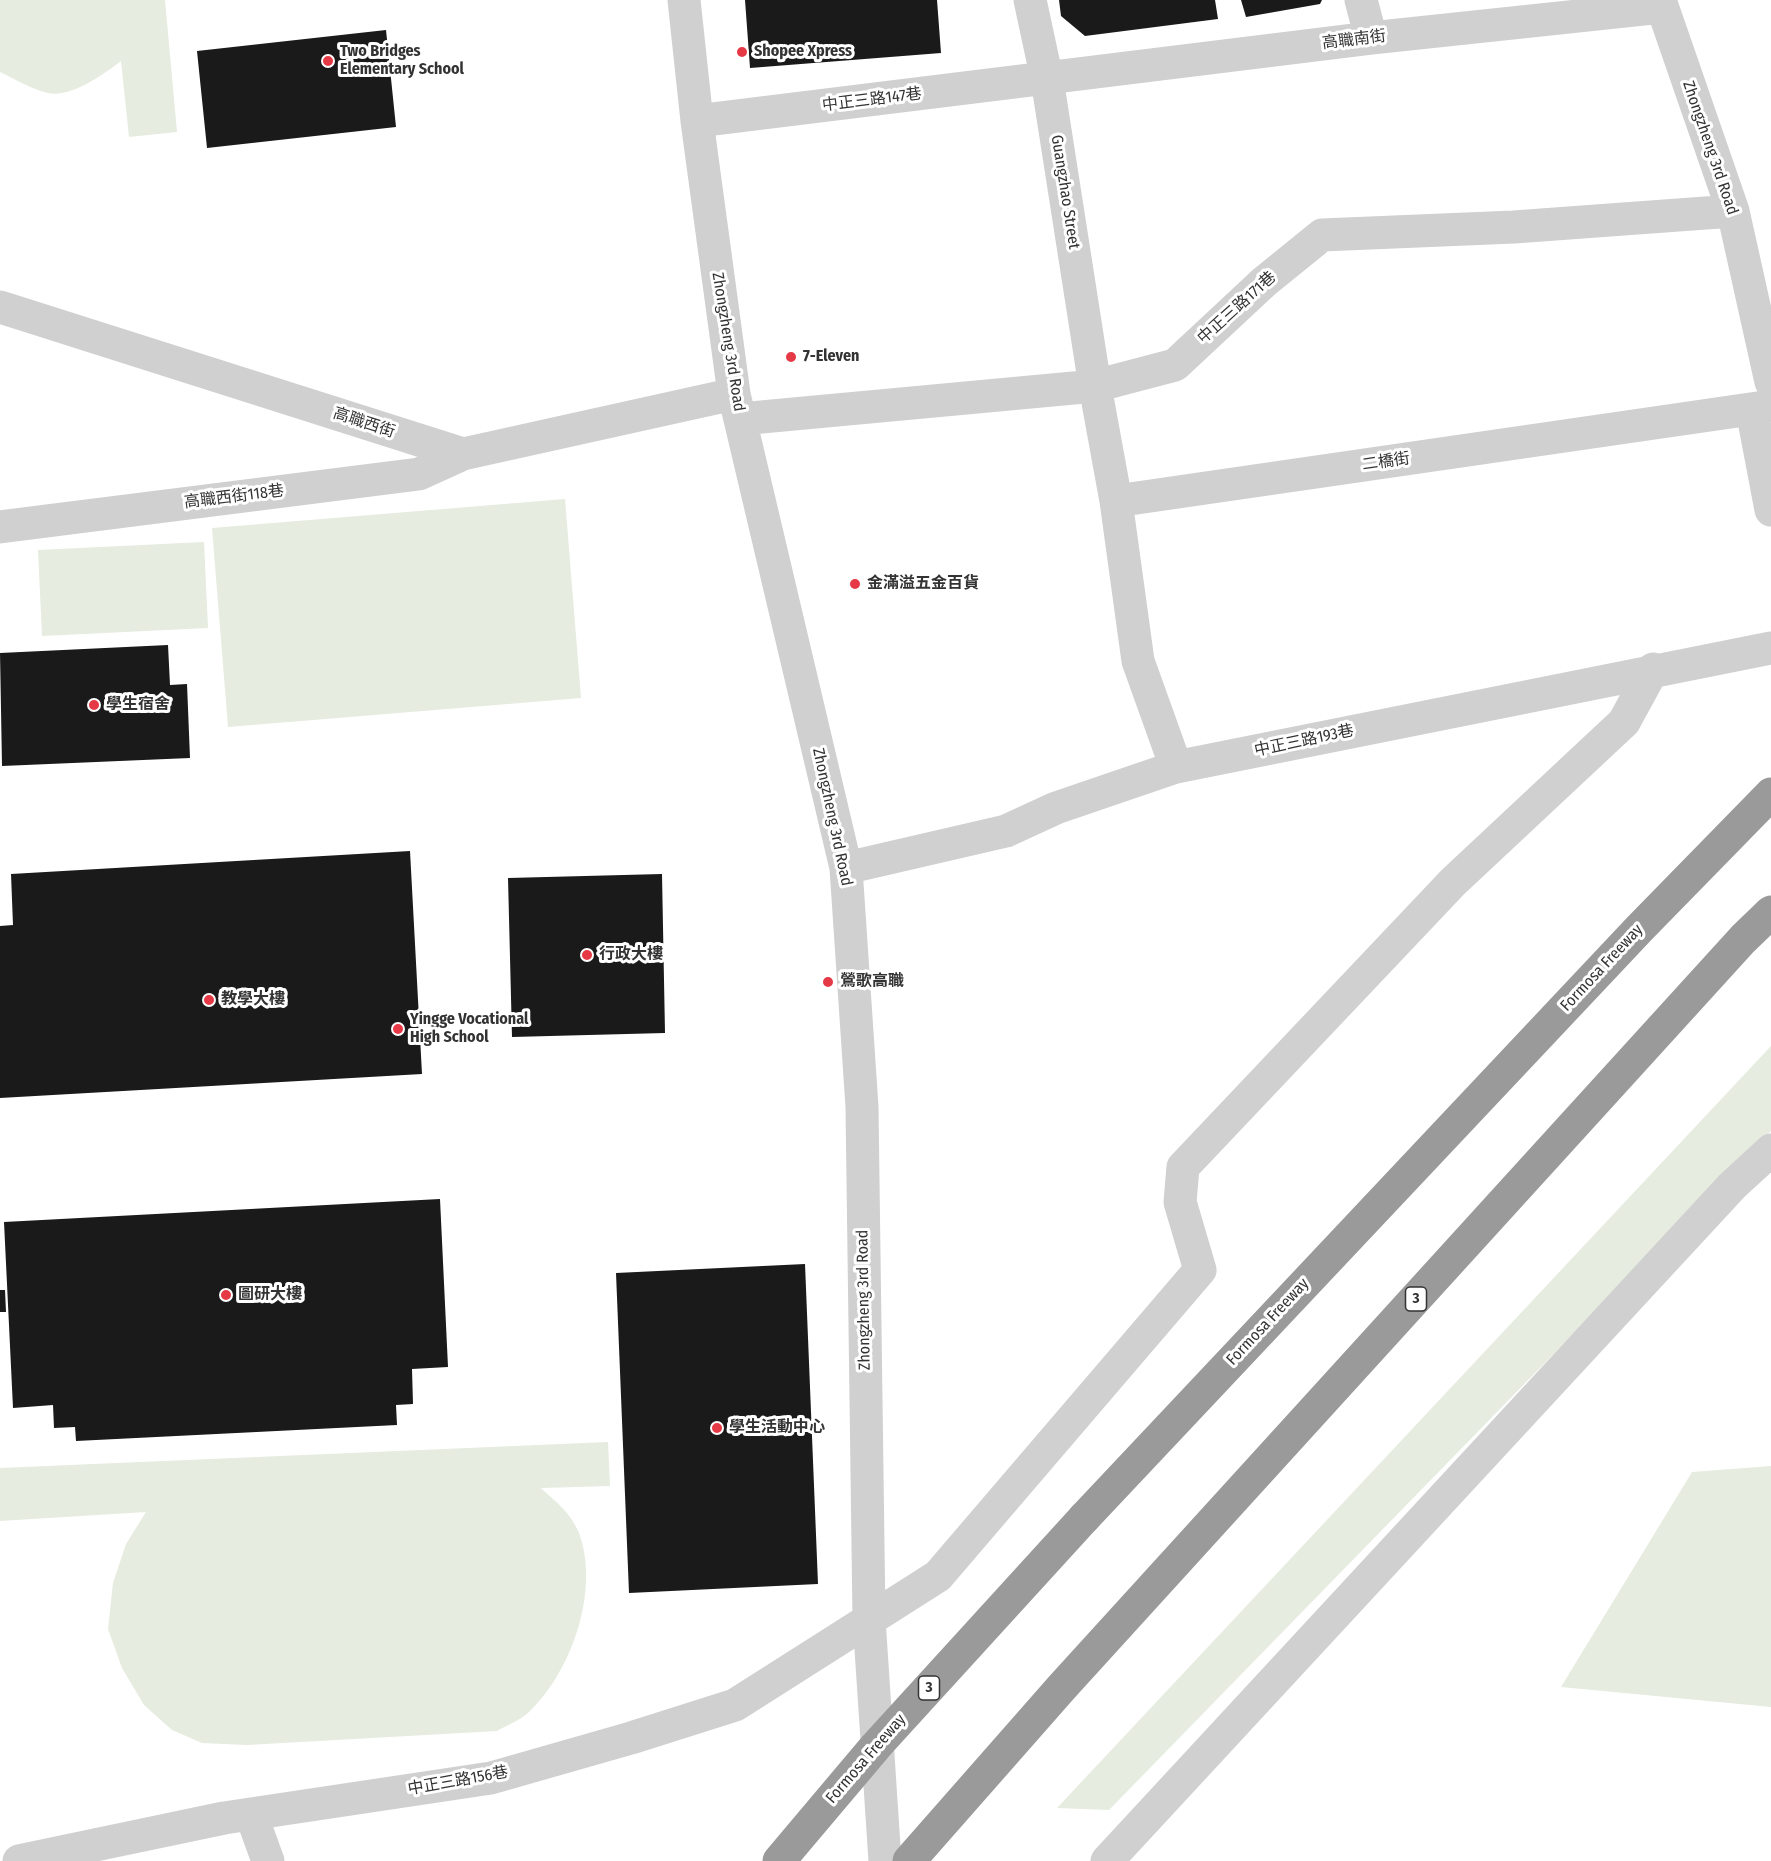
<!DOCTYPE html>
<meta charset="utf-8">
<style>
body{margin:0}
canvas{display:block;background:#fff}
</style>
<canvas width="1771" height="1861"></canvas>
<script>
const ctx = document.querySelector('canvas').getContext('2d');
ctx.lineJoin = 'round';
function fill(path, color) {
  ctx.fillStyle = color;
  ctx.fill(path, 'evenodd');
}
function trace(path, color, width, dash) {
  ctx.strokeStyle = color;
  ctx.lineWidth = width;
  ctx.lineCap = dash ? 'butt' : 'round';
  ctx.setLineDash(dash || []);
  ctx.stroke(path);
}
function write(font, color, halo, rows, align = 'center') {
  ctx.font = font + ' "Fira Sans Condensed","Noto Sans TC",sans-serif';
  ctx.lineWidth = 6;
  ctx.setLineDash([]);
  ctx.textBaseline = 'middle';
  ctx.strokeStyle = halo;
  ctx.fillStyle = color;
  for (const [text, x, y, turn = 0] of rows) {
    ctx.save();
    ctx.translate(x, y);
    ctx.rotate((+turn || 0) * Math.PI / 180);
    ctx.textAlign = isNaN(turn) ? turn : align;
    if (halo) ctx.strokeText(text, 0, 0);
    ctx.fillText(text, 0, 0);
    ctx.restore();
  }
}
fill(new Path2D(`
 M0 0H165L177 132 129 137 121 61C104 74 71 98 48 93 31 89 15 79 0 72Z
 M565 499 581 698 228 727 212 528Z
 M204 542 208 628 42 636 38 550Z
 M1771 1046V1131L1109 1810 1057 1808Z
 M608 1442 610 1486 541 1488C556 1502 571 1513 579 1533 600 1590 572 1671 529 1712 521 1720 507 1725 497 1731L247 1745 202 1743 172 1730 144 1705 122 1668 108 1629 113 1583 126 1544 146 1512 0 1521V1468Z
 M1771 1466V1707L1561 1687 1692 1472Z`), '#e6ecdf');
fill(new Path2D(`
 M745 0H937L941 53 750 68Z
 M1059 0H1215L1218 19 1085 36 1061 16Z
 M1241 0H1322L1320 4 1246 17Z
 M386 30 396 127 207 148 197 51Z
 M168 645 170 685 187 684 190 758 2 766 0 653Z
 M410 851 422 1074 0 1098V926L13 925 11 874Z
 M662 874 665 1033 512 1037 508 878Z
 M440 1199 448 1367 412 1369 413 1404 396 1405 397 1425 76 1441 75 1427 54 1428 53 1405 13 1408 4 1222Z
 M805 1264 818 1584 629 1593 616 1273Z
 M0 1290H5L6 1312H0Z`), '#1a1a1a');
trace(new Path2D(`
 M684 0 697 121 734 394 846 868 862 1107 869 1619 885 1861
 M1030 0 1047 79 1095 386 1116 501 1138 661 1176 767
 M1361 0 1371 38
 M1660 0 1733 211 1771 382
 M697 121 1371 38 1662 7
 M0 307 463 454 734 394
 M1752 410 1771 510
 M740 419 1095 386 1175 365 1264 282 1322 235 1514 227 1733 211
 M1116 501 1771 406
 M0 527 419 474 463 454
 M846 868 1006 831 1056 808 1176 767 1771 648
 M251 1814 268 1861
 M19 1861 224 1818 491 1778 631 1738 735 1705 938 1576 1200 1270 1180 1202 1183 1167 1453 882 1624 722 1653 669
 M1107 1861 1732 1186 1771 1150`), '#d0d0d0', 33);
trace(new Path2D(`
 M1084 1518 1639 929 1771 794
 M909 1861 1062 1687 1743 939 1771 912`), '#9a9a9a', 33);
trace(new Path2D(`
 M779 1861 876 1746 1084 1518`), '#9a9a9a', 33);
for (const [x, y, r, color] of [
 [742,52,6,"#e63946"],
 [328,61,6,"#e63946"],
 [791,357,6,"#e63946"],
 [855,584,6,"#e63946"],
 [94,705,6,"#e63946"],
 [587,955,6,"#e63946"],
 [828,982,6,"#e63946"],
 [209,1000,6,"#e63946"],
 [398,1029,6,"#e63946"],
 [226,1295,6,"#e63946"],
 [717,1428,6,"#e63946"]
]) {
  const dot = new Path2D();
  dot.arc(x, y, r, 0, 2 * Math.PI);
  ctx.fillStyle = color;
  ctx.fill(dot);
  trace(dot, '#fff', 2);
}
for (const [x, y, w] of [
 [1416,1299,21],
 [929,1688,21]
]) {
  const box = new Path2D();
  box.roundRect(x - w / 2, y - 12, w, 24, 4.5);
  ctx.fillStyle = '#fff';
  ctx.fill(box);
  trace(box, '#333', 1.5);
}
write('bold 15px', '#333', null, [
 ["3",1416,1299],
 ["3",929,1688]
]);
write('16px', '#333', '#fff', [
 ["高職南街",1354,40,-7],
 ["中正三路147巷",872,100,-7],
 ["Zhongzheng 3rd Road",1710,148,71],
 ["Guangzhao Street",1065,192,81],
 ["中正三路171巷",1237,308,-42],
 ["Zhongzheng 3rd Road",728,342,81],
 ["高職西街",364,423,18],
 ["二橋街",1386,462,-8],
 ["高職西街118巷",234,497,-7],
 ["中正三路193巷",1304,741,-12],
 ["Zhongzheng 3rd Road",832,817,78],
 ["Formosa Freeway",1602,968,-47],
 ["Zhongzheng 3rd Road",864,1300,-91],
 ["Formosa Freeway",1268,1322,-47],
 ["Formosa Freeway",866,1759,-49],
 ["中正三路156巷",458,1781,-10]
]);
write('bold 16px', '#333', '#fff', [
 ["Two Bridges",340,52],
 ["Elementary School",340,70],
 ["Shopee Xpress",754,52],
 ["7-Eleven",803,357],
 ["金滿溢五金百貨",867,584],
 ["學生宿舍",106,705],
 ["行政大樓",599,955],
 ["鶯歌高職",840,982],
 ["教學大樓",221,1000],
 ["Yingge Vocational",410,1020],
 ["High School",410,1038],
 ["圖研大樓",238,1295],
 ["學生活動中心",729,1428]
], 'left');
</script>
